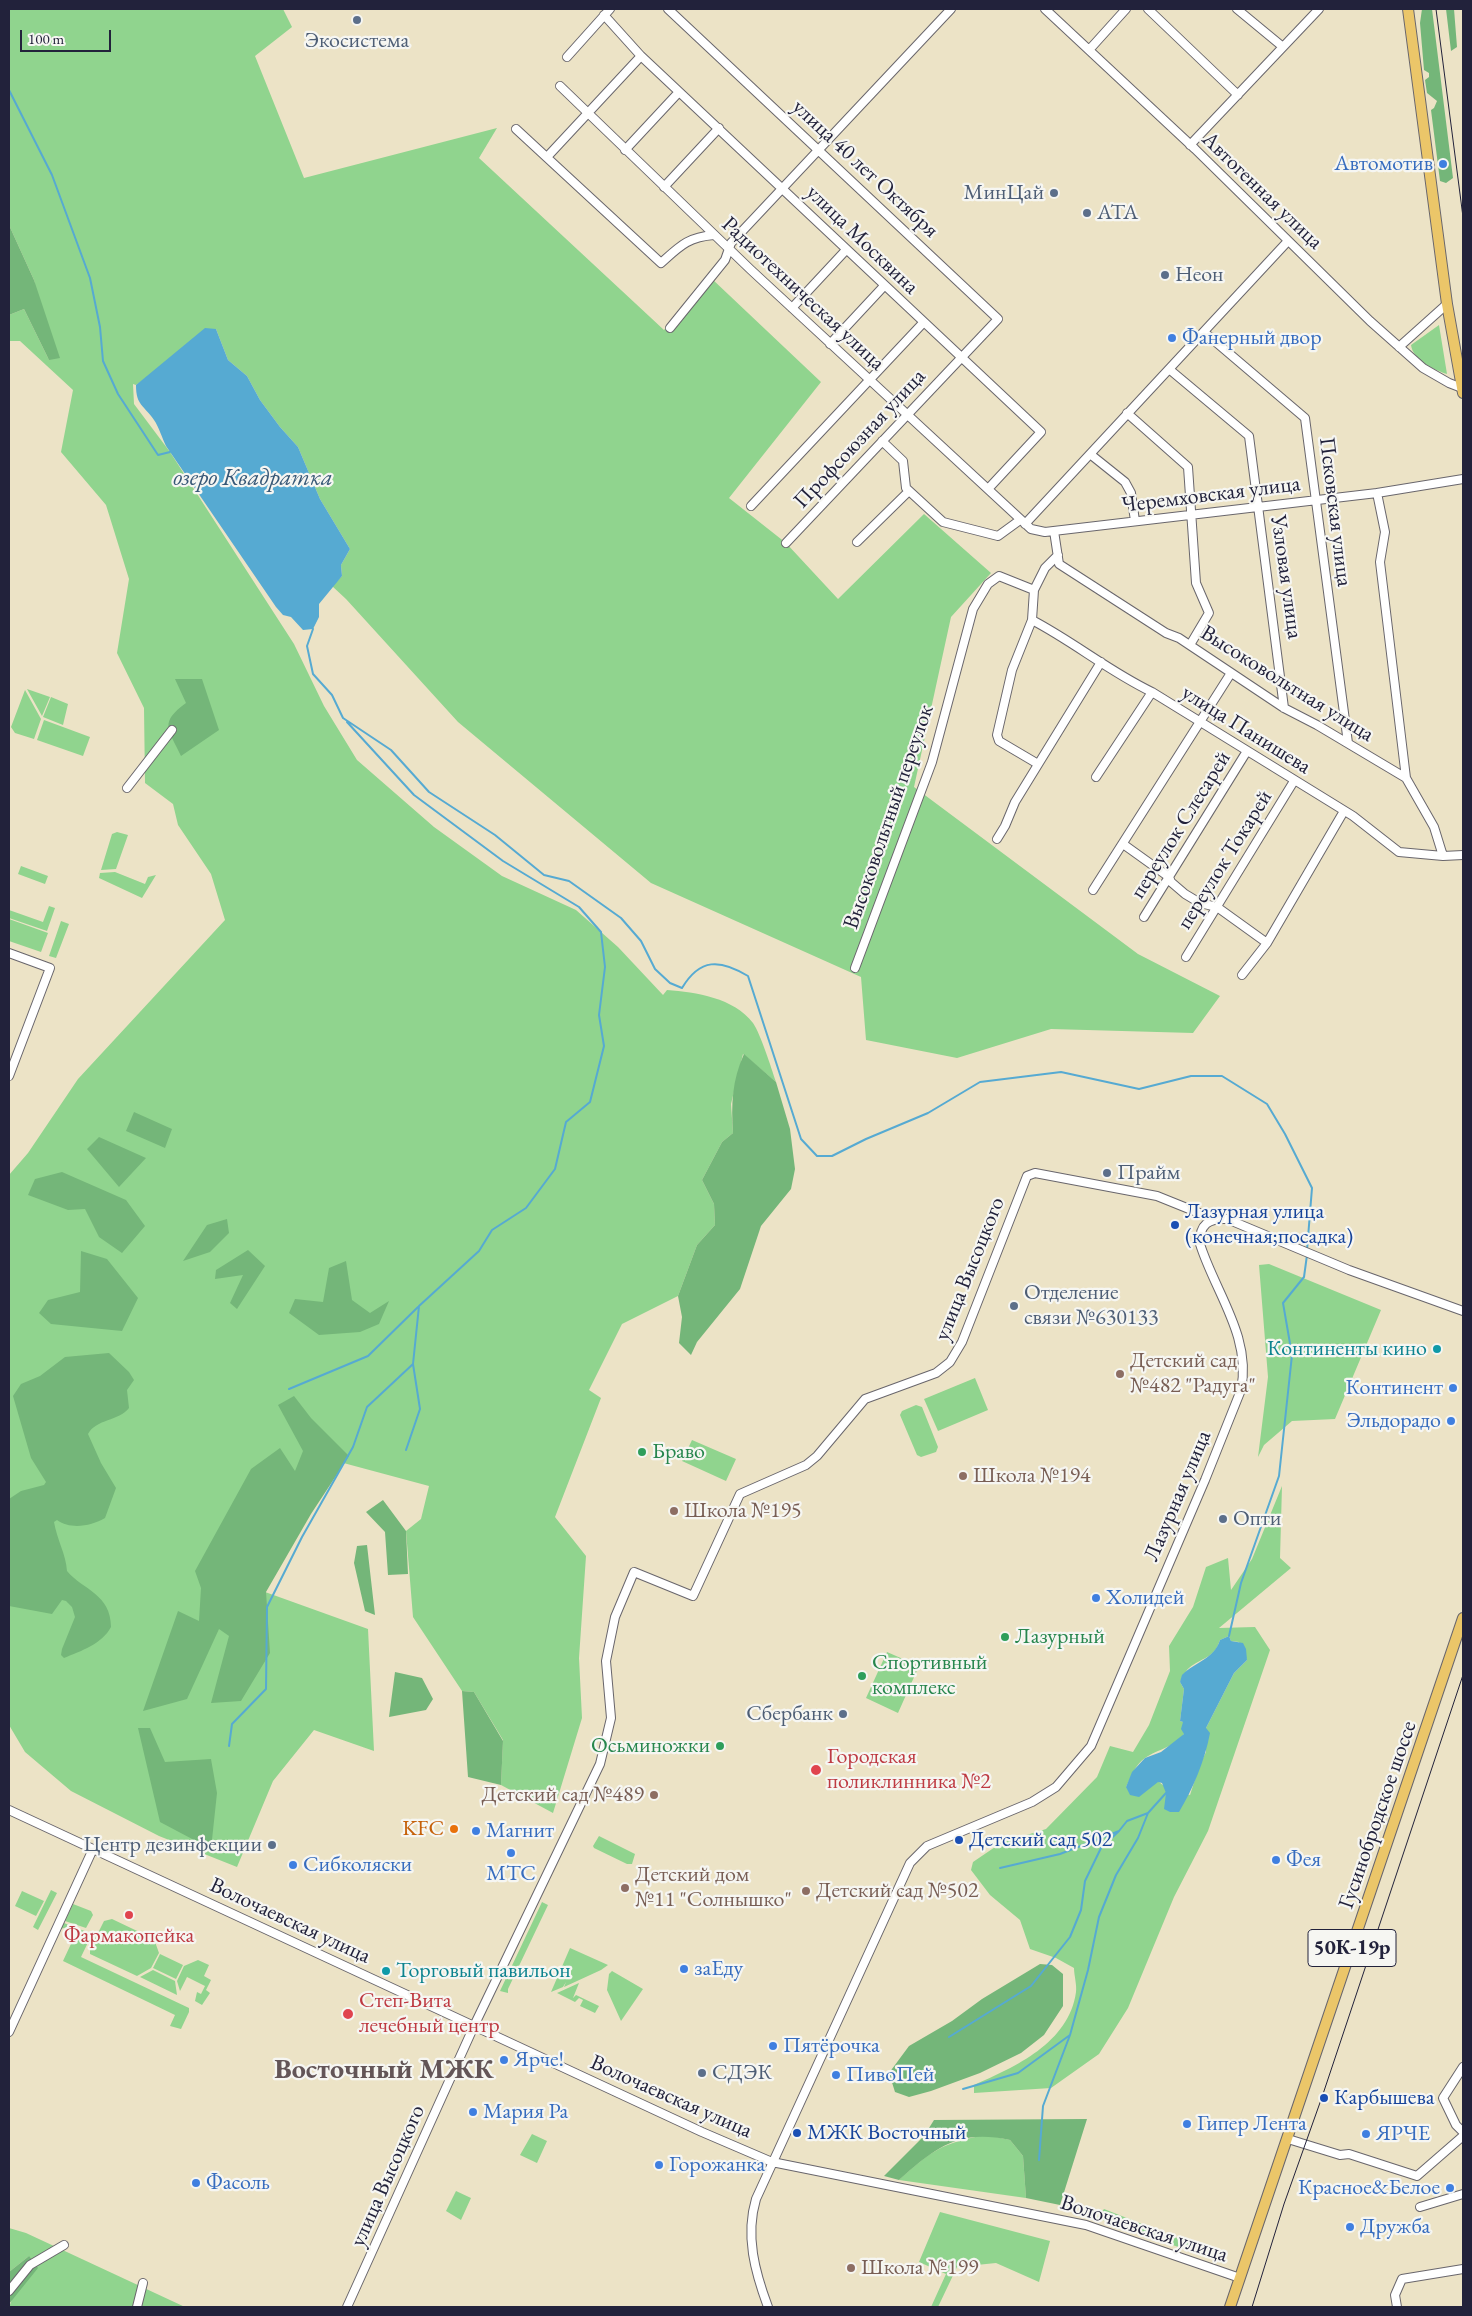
<!DOCTYPE html>
<meta charset="utf-8">
<style>
body{margin:0}
#map{position:relative;width:1472px;height:2316px;overflow:hidden;background:#ece3c6;font-family:"EB Garamond",serif}
canvas{display:block}
.frame{position:absolute;inset:0;border:10px solid #22223b;pointer-events:none}
.scale{position:absolute;left:20px;top:30px;width:91px;height:22px;box-sizing:border-box;border:2px solid #22223b;border-top:0;padding-left:6px;font-size:15px;line-height:18px;white-space:nowrap;color:#22223b;-webkit-text-stroke:4px #f6f6f2;paint-order:stroke}
</style>
<div id="map">
<canvas width="1472" height="2316"></canvas>
<div class="frame"></div>
<div class="scale">100 m</div>
</div>
<script>
const ctx = document.querySelector('canvas').getContext('2d');
ctx.lineJoin = 'round';
function fill(path, color) {
  ctx.fillStyle = color;
  ctx.fill(path, 'evenodd');
}
function trace(path, color, width, dash) {
  ctx.strokeStyle = color;
  ctx.lineWidth = width;
  ctx.lineCap = dash ? 'butt' : 'round';
  ctx.setLineDash(dash || []);
  ctx.stroke(path);
}
function write(font, color, halo, rows, align = 'center') {
  ctx.font = font + ' "EB Garamond",serif';
  ctx.lineWidth = 4.5;
  ctx.setLineDash([]);
  ctx.textBaseline = 'middle';
  ctx.strokeStyle = halo;
  ctx.fillStyle = color;
  for (const [text, x, y, turn = 0] of rows) {
    ctx.save();
    ctx.translate(x, y);
    ctx.rotate((+turn || 0) * Math.PI / 180);
    ctx.textAlign = isNaN(turn) ? turn : align;
    if (halo) ctx.strokeText(text, 0, 0);
    ctx.fillText(text, 0, 0);
    ctx.restore();
  }
}
fill(new Path2D(`
 M9 9H283L292 27 255 56 304 178 497 128 479 158 664 330 711 278 821 382 729 498 786 543 838 599 924 514 991 573 951 617 914 787 1138 954 1220 996 1193 1033 1051 1029 957 1058 866 1040 861 977 651 883 458 722 346 599 332 586 342 576 341 565 350 549 320 499 298 447 280 427 260 400 247 376 228 360 216 329 136 385 133 384 134 404 170 452 294 644 324 706 357 760 434 827 502 876 576 910 618 947 663 995 667 990C696 992 734 998 753 1023 761 1035 771 1067 776 1082L743 1054 731 1104 733 1133 722 1142 702 1180 714 1204 715 1225 697 1245 678 1296 622 1324 589 1390 601 1398 555 1517 586 1556 579 1658 582 1718 553 1813 501 1785 503 1740 474 1692 462 1691 413 1617 406 1531 421 1519 429 1486 336 1461 254 1588 368 1629 374 1751 314 1730 273 1781 237 1867 159 1836 71 1791 25 1752 9 1725V1175L28 1153 78 1079 225 920 211 874 178 825 173 804 145 783 144 708 117 653 129 579 106 505 61 452 73 390 20 341H9V315L24 309 49 360 34 280 9 225Z
 M1439 325 1447 374C1434 370 1413 360 1411 345Z
 M27 689 50 697 42 716Z
 M25 690 41 719 34 739 15 733 11 727Z
 M51 697 68 704 63 725 43 717Z
 M44 720 90 737 83 756 37 740Z
 M117 832 128 835 116 869 101 870 112 834Z
 M21 866 48 876 45 884 18 874Z
 M115 872 145 884 148 877 156 875 142 898 99 878 100 873Z
 M49 906 55 908 47 931 9 918V910L43 922Z
 M9 919 48 933 41 952 9 941Z
 M61 921 69 924 56 958 49 956Z
 M1269 1264 1381 1310 1335 1419 1292 1421 1264 1445 1258 1457 1268 1377 1259 1265Z
 M975 1378 988 1410 938 1431 924 1399Z
 M916 1405 922 1407 938 1447 936 1452 921 1457 917 1455 900 1415 902 1411Z
 M692 1440 736 1459 726 1481 682 1461Z
 M1282 1486 1280 1558 1291 1568 1219 1628 1255 1627 1270 1650 1208 1831 1174 1897 1128 2008 1099 2054 1051 2088 974 2093V2085C1015 2067 1069 2043 1076 1992 1077 1985 1074 1975 1074 1968L1056 1958 1030 1949 1020 1920 990 1895 971 1870 973 1862 1001 1843 1046 1829 1097 1777 1110 1746 1133 1752 1149 1725 1170 1671 1169 1646 1193 1607 1206 1567 1228 1558 1231 1590 1252 1559ZM1229 1636 1231 1641 1239 1642 1247 1660 1234 1673 1206 1728V1752L1200 1764 1190 1795 1165 1787 1158 1781 1152 1785 1126 1787C1131 1777 1135 1765 1145 1758 1158 1749 1175 1747 1184 1734L1183 1722 1180 1721 1184 1689 1180 1682C1183 1678 1185 1671 1189 1668 1202 1657 1214 1659 1220 1640Z
 M887 1652 919 1666 898 1713 866 1698Z
 M599 1836 635 1854 632 1864H627L594 1848 593 1846Z
 M51 1890 57 1893 38 1930 33 1927Z
 M22 1891 44 1901 36 1916 15 1906Z
 M542 1902 548 1905 508 1989V1993L500 1991Z
 M73 1904 91 1911 93 1915 86 1928 65 1921Z
 M112 1919 154 1939 159 1953 151 1968 137 1976 90 1954V1949L104 1921Z
 M64 1923 92 1934 81 1957 189 2008V2012L181 2029 170 2026 175 2015 63 1961 77 1931 68 1927 60 1929Z
 M570 1948 608 1965 601 1970 564 1987 566 1982 563 1987 551 1992Z
 M160 1954 183 1965 176 1979 153 1968Z
 M198 1960 209 1965 204 1976 211 1980 206 1990 210 1993 202 2005 195 2001 197 1992 201 1994 205 1986 187 1977 180 1991 177 1981 184 1966Z
 M153 1970 175 1981 177 1995 140 1977Z
 M612 1971 643 1989 621 2021 607 1990 609 1974Z
 M579 1983 573 1998 576 1995 599 2006 595 2013 580 2006 583 2000 579 1998 575 2002 557 1993Z
 M532 2134 547 2141 537 2163 520 2155Z
 M987 2135 1010 2140 1023 2156 1026 2198 899 2180C931 2151 943 2142 987 2135Z
 M456 2191 471 2198 461 2220 446 2211Z
 M1104 2209 1218 2254 1224 2260 1223 2263 1097 2218Z
 M940 2212 1050 2241 1039 2282 996 2263 957 2267 938 2307H931L946 2274 919 2262Z
 M9 2228 26 2233 185 2307H9L29 2256 9 2272Z`), '#90d48e');
fill(new Path2D(`
 M1422 9H1432L1453 178 1446 183 1440 181 1431 110 1434 108 1437 101 1427 93 1425 80 1429 77V73L1424 70 1420 23Z
 M1446 9H1454L1457 47 1451 51Z
 M9 225 34 280 60 358 49 360 24 309 9 315Z
 M175 679H202L219 730 181 756C168 728 159 723 186 703Z
 M744 1054 776 1082 790 1129 795 1169 791 1189 761 1226 740 1289 697 1342 691 1355 679 1343 682 1317 678 1296 697 1245 715 1225 714 1204 702 1180 722 1142 733 1133C731 1105 732 1080 744 1054Z
 M134 1112 172 1129 165 1148 126 1131Z
 M99 1137 146 1158 119 1187 87 1149Z
 M62 1172 126 1200 145 1226 122 1253 99 1237 85 1209 68 1210 28 1195 35 1179Z
 M227 1219 229 1233 210 1252 183 1261 207 1225Z
 M248 1250 265 1266 237 1309 230 1303 243 1275 215 1279 216 1270Z
 M81 1251 107 1259 138 1298 122 1331 51 1324 39 1313 48 1300 80 1292Z
 M346 1261 352 1300 370 1313 389 1301 379 1324 360 1332 319 1335 289 1313 295 1299 323 1302 329 1268Z
 M109 1353 129 1372 134 1380 127 1390 129 1408C119 1421 96 1419 88 1434L101 1463 116 1488 105 1518C91 1526 71 1530 57 1520L54 1522C57 1540 66 1554 67 1571 83 1590 111 1594 111 1627 102 1644 81 1651 64 1658L61 1655 62 1649 75 1617 72 1607 66 1601 62 1600 52 1614 9 1606V1499L21 1491 44 1485 46 1482 31 1458 13 1396 21 1384 40 1376 65 1357Z
 M294 1396 311 1418 349 1456 311 1514 266 1592 270 1653 241 1701 211 1703 229 1636 219 1629 187 1699 143 1711 178 1611 199 1621 201 1588 195 1571 251 1469 280 1448 295 1471 303 1451 278 1405Z
 M383 1500 406 1531 408 1574 388 1575 385 1532 366 1512Z
 M367 1545 375 1615 365 1611 354 1563 357 1546Z
 M395 1672 422 1678 433 1699 426 1710 389 1717Z
 M462 1691 474 1692 503 1741 501 1785 468 1777Z
 M138 1728H150L165 1762 211 1759 217 1793 211 1849 160 1822Z
 M1040 1964 1052 1965 1063 1974V2006L1044 2035 1021 2053 980 2073 931 2091 909 2097 895 2092 889 2073 909 2046 952 2021 982 1999Z
 M1087 2119 1060 2205 1026 2198 1023 2156 1010 2140C959 2129 936 2147 899 2180L884 2176 924 2136 934 2120Z
 M29 2256 38 2268 9 2304V2272Z`), '#74b679');
fill(new Path2D(`
 M205 328 216 329 228 360 247 376 260 400 280 427 298 447 320 499 350 549 341 565 342 576 319 604V617L313 629 303 630 291 617 283 615 276 607 166 446C162 438 159 427 154 420 144 405 136 406 136 385Z
 M1229 1636 1231 1641 1243 1643 1246 1649 1247 1660 1234 1673 1206 1728 1210 1733C1205 1760 1193 1789 1179 1812H1170L1164 1809 1166 1793 1162 1783 1158 1782 1139 1797 1130 1795 1126 1787 1132 1772 1145 1758 1161 1752 1184 1734 1181 1729 1183 1722 1180 1721 1184 1689 1180 1682 1182 1675C1195 1662 1214 1659 1220 1640Z`), '#56aad2');
trace(new Path2D(`
 M9 90 52 175 90 278 100 327 103 361 118 394 158 455 170 452
 M313 629 307 646 313 674 332 695 343 718 391 750 429 792 495 835 544 875 569 881 621 918 641 941 655 969 670 983 682 988C700 958 720 959 748 976L801 1139 817 1156H832L866 1139 928 1113 980 1082 1061 1072 1139 1089 1191 1076H1222L1267 1104 1285 1134 1312 1188 1307 1250
 M347 722 414 795 503 861 579 907 601 932 605 967 599 1015 604 1046 590 1102 566 1122 555 1169 526 1208 492 1230 479 1251 419 1306 413 1364 420 1409 406 1450
 M289 1389 368 1356 418 1307
 M1229 1636 1241 1583 1279 1476 1292 1355 1283 1303 1304 1277 1307 1255
 M229 1746 232 1724 266 1689 267 1607 302 1537 353 1447 367 1407 413 1364
 M1000 1868 1060 1854 1119 1831 1127 1821 1148 1813 1166 1793
 M949 2037 1031 1986 1070 1937 1081 1910 1085 1881 1101 1848 1119 1831
 M963 2089 1018 2073 1070 2035 1088 1970 1099 1917 1116 1875 1138 1838 1148 1813
 M1039 2160 1043 2106 1070 2035`), '#56aad2', 2);
const minor = new Path2D(`
 M668 9 998 319 786 543
 M1045 9 1195 149 1370 321 1423 368 1449 383 1462 388
 M1148 9 1238 95
 M1237 9 1283 47
 M604 15 641 56 1041 432 988 489
 M1089 50 1126 9
 M567 57 610 9
 M560 86 751 270 1031 529 1045 532 1377 493 1463 479
 M516 129 661 263C680 246 688 237 714 235
 M1190 145 1319 9
 M625 150 679 92
 M547 157 641 56
 M664 187 719 128
 M792 308 846 250
 M670 328 725 260 731 243 951 9
 M1204 332 1305 418 1348 743
 M830 344 884 286
 M1399 347 1447 304
 M1169 369 1249 436 1284 708
 M1127 413 1188 467 1196 583 1209 613 1190 645
 M882 441 903 461 906 488 943 522 998 536 1020 520
 M1090 454 1125 482 1131 493 1135 521
 M1377 493 1385 532 1380 562 1406 778
 M751 506 923 323
 M1025 524 1288 241
 M1054 531 1059 564 1166 633 1179 638 1284 708 1317 725 1406 778 1434 827 1443 856 1463 855
 M857 542 909 491
 M1032 620C1074 642 1110 672 1152 692L1353 816 1399 852 1443 856
 M1038 764 999 741 997 735 1012 670 1032 620 1034 590 1045 568 1058 555
 M1096 777 1152 692
 M127 788 172 730
 M997 839 1005 826 1015 802 1101 662
 M1123 844 1169 877 1171 882 1185 894 1200 903 1217 907 1267 943
 M1093 890 1231 673
 M1144 917 1247 751
 M9 953 50 968 9 1076
 M1186 957 1294 781
 M855 968 932 762 973 609 988 584 999 576 1034 590
 M1242 975 1267 943 1344 811
 M9 1810 702 2132 772 2162 1086 2225 1240 2278
 M9 2032 93 1849
 M1463 2067 1443 2098 1456 2125 1463 2132
 M1288 2139 1340 2155 1349 2154 1417 2176 1463 2136
 M1420 2207 1463 2194
 M9 2291 30 2265 64 2245
 M137 2307 143 2283
 M347 2307 474 2026 600 1764 611 1718 606 1661 615 1617 634 1572 693 1596 740 1494 806 1465 817 1456 865 1399 936 1373 950 1362 962 1342 1027 1176 1035 1173 1157 1196 1214 1219
 M768 2307C755 2272 745 2236 756 2199L910 1863 927 1846 1032 1802 1056 1787 1091 1746 1205 1480 1241 1390C1252 1337 1215 1292 1200 1244 1199 1224 1209 1218 1227 1219L1349 1270 1463 1311
 M1397 2307 1395 2295 1402 2279 1463 2269`);
const major = new Path2D(`
 M1408 9 1447 304 1463 393
 M1230 2307 1463 1618`);
trace(minor, '#69666c', 10);
trace(major, '#69666c', 12);
trace(minor, '#fff', 8);
trace(major, '#ebc669', 10);
trace(new Path2D(`
 M1436 9 1463 217
 M1252 2307 1284 2204 1322 2097 1463 1675`), '#22223b', 1);
for (const [x, y, r, color] of [
 [357,20,5,"#5c6f8a"],
 [1443,164,5,"#3f7fe0"],
 [1054,193,5,"#5c6f8a"],
 [1087,213,5,"#5c6f8a"],
 [1165,275,5,"#5c6f8a"],
 [1172,338,5,"#3f7fe0"],
 [1107,1173,5,"#5c6f8a"],
 [1175,1225,5,"#1a4fb4"],
 [1014,1306,5,"#5c6f8a"],
 [1437,1349,5,"#0f9aa8"],
 [1120,1374,5,"#8d6e63"],
 [1453,1388,5,"#3f7fe0"],
 [1451,1421,5,"#3f7fe0"],
 [642,1452,5,"#2e9e5b"],
 [963,1476,5,"#8d6e63"],
 [674,1511,5,"#8d6e63"],
 [1223,1519,5,"#5c6f8a"],
 [1096,1598,5,"#3f7fe0"],
 [1005,1637,5,"#2e9e5b"],
 [862,1676,5,"#2e9e5b"],
 [843,1714,5,"#5c6f8a"],
 [720,1746,5,"#2e9e5b"],
 [816,1770,6,"#e0444e"],
 [654,1795,5,"#8d6e63"],
 [454,1829,5,"#e8710a"],
 [476,1831,5,"#3f7fe0"],
 [959,1840,5,"#1a4fb4"],
 [272,1845,5,"#5c6f8a"],
 [511,1853,5,"#3f7fe0"],
 [1276,1860,5,"#3f7fe0"],
 [293,1865,5,"#3f7fe0"],
 [625,1888,5,"#8d6e63"],
 [806,1891,5,"#8d6e63"],
 [129,1915,5,"#e0444e"],
 [684,1969,5,"#3f7fe0"],
 [386,1971,5,"#0f9aa8"],
 [348,2014,6,"#e0444e"],
 [773,2046,5,"#3f7fe0"],
 [504,2060,5,"#3f7fe0"],
 [702,2073,5,"#5c6f8a"],
 [836,2075,5,"#3f7fe0"],
 [1324,2098,5,"#1a4fb4"],
 [473,2112,5,"#3f7fe0"],
 [1187,2124,5,"#3f7fe0"],
 [797,2133,5,"#1a4fb4"],
 [1366,2134,5,"#3f7fe0"],
 [659,2165,5,"#3f7fe0"],
 [196,2183,5,"#3f7fe0"],
 [1450,2188,5,"#3f7fe0"],
 [1350,2227,5,"#3f7fe0"],
 [851,2268,5,"#8d6e63"]
]) {
  const dot = new Path2D();
  dot.arc(x, y, r, 0, 2 * Math.PI);
  ctx.fillStyle = color;
  ctx.fill(dot);
  trace(dot, '#f6f6f2', 2);
}
for (const [x, y, w] of [
 [1352,1948,88]
]) {
  const box = new Path2D();
  box.roundRect(x - w / 2, y - 18.5, w, 37, 4);
  ctx.fillStyle = '#f6f6f2';
  ctx.fill(box);
  trace(box, '#22223b', 1);
}
write('bold 21px', '#22223b', null, [
 ["50К-19р",1352,1948]
]);
write('22px', '#4e5e75', '#f6f6f2', [
 ["Экосистема",357,41,"center"],
 ["МинЦай",1044,193,"right"],
 ["АТА",1097,213],
 ["Неон",1175,275],
 ["Прайм",1117,1173],
 ["Отделение",1024,1293],
 ["связи №630133",1024,1318],
 ["Опти",1233,1519],
 ["Сбербанк",833,1714,"right"],
 ["Центр дезинфекции",262,1845,"right"],
 ["СДЭК",712,2073]
], 'left');
write('22px', '#366cbe', '#f6f6f2', [
 ["Автомотив",1433,164,"right"],
 ["Фанерный двор",1182,338],
 ["Континент",1443,1388,"right"],
 ["Эльдорадо",1441,1421,"right"],
 ["Холидей",1106,1598],
 ["Магнит",486,1831],
 ["Фея",1286,1860],
 ["Сибколяски",303,1865],
 ["МТС",511,1874,"center"],
 ["заЕду",694,1969],
 ["Пятёрочка",783,2046],
 ["Ярче!",514,2060],
 ["ПивоПей",846,2075],
 ["Мария Ра",483,2112],
 ["Гипер Лента",1197,2124],
 ["ЯРЧЕ",1376,2134],
 ["Горожанка",669,2165],
 ["Фасоль",206,2183],
 ["Красное&Белое",1440,2188,"right"],
 ["Дружба",1360,2227]
], 'left');
write('22px', '#22223b', '#f6f6f2', [
 ["улица 40 лет Октября",865,169,43],
 ["Автогенная улица",1262,191,44],
 ["улица Москвина",862,240,44],
 ["Радиотехническая улица",803,294,43],
 ["Профсоюзная улица",860,439,-47],
 ["Черемховская улица",1211,495,-7],
 ["Псковская улица",1335,512,83],
 ["Узловая улица",1286,577,82],
 ["Высоковольтная улица",1287,684,32],
 ["улица Панишева",1246,730,32],
 ["Высоковольтный переулок",889,817,-71],
 ["переулок Слесарей",1181,825,-58],
 ["переулок Токарей",1225,860,-58],
 ["улица Высоцкого",970,1269,-68],
 ["Лазурная улица",1178,1496,-67],
 ["Гусинобродское шоссе",1378,1815,-71],
 ["Волочаевская улица",290,1921,25],
 ["Волочаевская улица",671,2097,24],
 ["улица Высоцкого",388,2176,-66],
 ["Волочаевская улица",1144,2229,18]
]);
write('22px', '#164399', '#f6f6f2', [
 ["Лазурная улица",1185,1212],
 ["(конечная;посадка)",1185,1237],
 ["Детский сад 502",969,1840],
 ["Карбышева",1334,2098],
 ["МЖК Восточный",807,2133]
], 'left');
write('22px', '#0d838f', '#f6f6f2', [
 ["Континенты кино",1427,1349],
 ["Торговый павильон",396,1971,"left"]
], 'right');
write('22px', '#785e54', '#f6f6f2', [
 ["Детский сад",1130,1361],
 ["№482 \"Радуга\"",1130,1386],
 ["Школа №194",973,1476],
 ["Школа №195",684,1511],
 ["Детский сад №489",644,1795,"right"],
 ["Детский дом",635,1875],
 ["№11 \"Солнышко\"",635,1900],
 ["Детский сад №502",816,1891],
 ["Школа №199",861,2268]
], 'left');
write('22px', '#27864d', '#f6f6f2', [
 ["Браво",652,1452],
 ["Лазурный",1015,1637],
 ["Спортивный",872,1663],
 ["комплекс",872,1688],
 ["Осьминожки",710,1746,"right"]
], 'left');
write('22px', '#be3a42', '#f6f6f2', [
 ["Городская",827,1757],
 ["поликлинника №2",827,1782],
 ["Фармакопейка",129,1936,"center"],
 ["Степ-Вита",359,2001],
 ["лечебный центр",359,2026]
], 'left');
write('22px', '#c56008', '#f6f6f2', [
 ["KFC",444,1829]
], 'right');
write('italic 24px', '#375877', '#f6f6f2', [
 ["озеро Квадратка",253,478]
]);
write('bold 28px', '#635557', '#f6f6f2', [
 ["Восточный МЖК",384,2070]
]);
</script>
